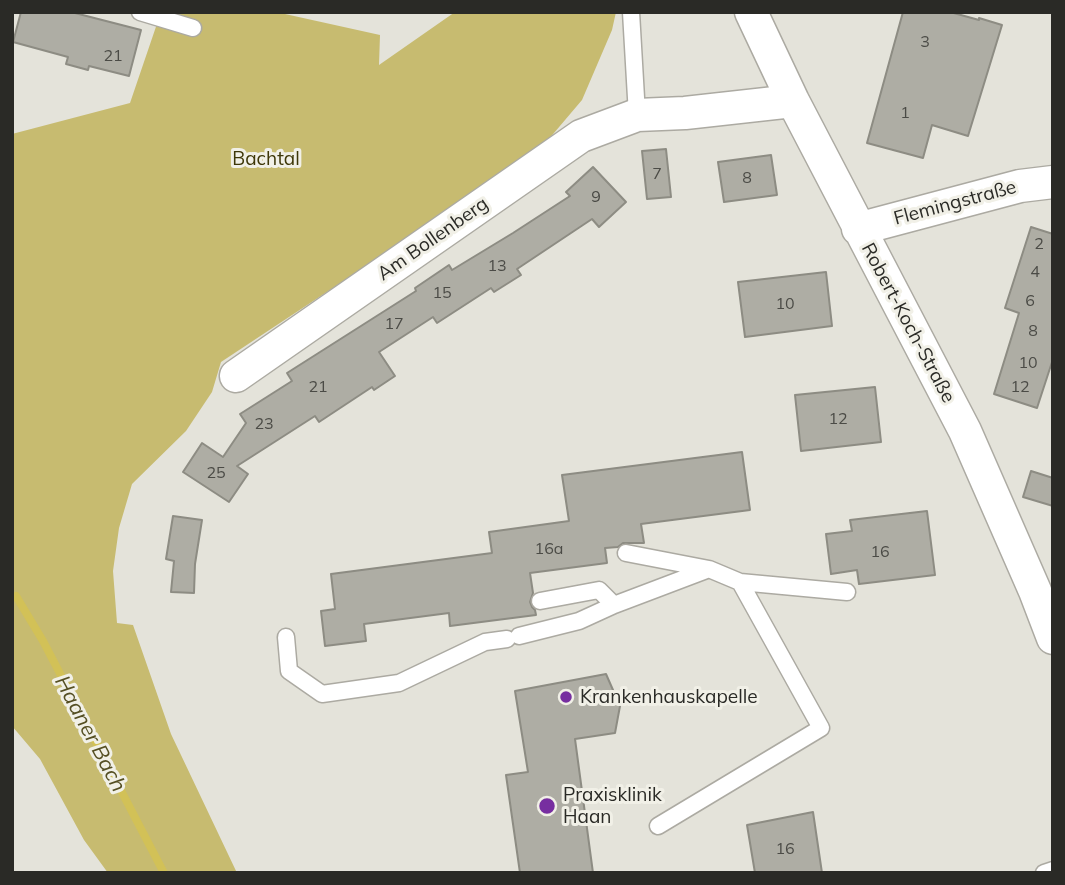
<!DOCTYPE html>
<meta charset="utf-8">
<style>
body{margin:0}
#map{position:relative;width:1065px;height:885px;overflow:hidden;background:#e4e3da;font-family:Mulish,sans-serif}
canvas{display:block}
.frame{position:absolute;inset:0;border:14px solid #2a2a26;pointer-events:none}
</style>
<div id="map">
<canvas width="1065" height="885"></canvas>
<div class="frame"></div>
</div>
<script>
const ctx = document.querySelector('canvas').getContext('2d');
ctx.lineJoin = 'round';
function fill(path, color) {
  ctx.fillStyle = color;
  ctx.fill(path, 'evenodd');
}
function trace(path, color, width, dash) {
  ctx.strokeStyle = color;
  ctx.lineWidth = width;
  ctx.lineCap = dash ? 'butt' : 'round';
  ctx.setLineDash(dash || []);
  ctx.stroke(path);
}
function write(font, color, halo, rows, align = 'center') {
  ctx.font = font + ' Mulish,sans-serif';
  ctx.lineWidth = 6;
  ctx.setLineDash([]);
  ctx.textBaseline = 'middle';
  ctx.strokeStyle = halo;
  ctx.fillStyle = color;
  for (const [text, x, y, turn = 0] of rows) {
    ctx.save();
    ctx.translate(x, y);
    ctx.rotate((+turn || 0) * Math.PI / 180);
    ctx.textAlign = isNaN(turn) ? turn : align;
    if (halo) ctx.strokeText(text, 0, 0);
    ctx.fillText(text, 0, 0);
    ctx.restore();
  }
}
fill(new Path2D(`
 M161 12H276L380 35 379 65 455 12H616L612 30 582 100 537 153 221 362 212 392 186 431 132 484 119 528 113 571 117 623 133 625 171 734 237 873H108L84 840 40 759 12 726V134L130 103Z`), '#c7bb70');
trace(new Path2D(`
 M16 596 43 641 164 873`), '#d2c157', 8);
const building = new Path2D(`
 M21 12H71L141 30 129 76 89 66 88 70 66 64 68 57 13 42Z
 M903 12H950L979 20V18L1002 25 968 136 932 125 923 158 867 143Z
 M666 149 671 197 647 199 642 151Z
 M771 155 777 195 724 202 718 162Z
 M593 167 626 202 599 227 592 219 517 269 521 275 494 292 491 288 437 323 433 317 379 352 395 376 374 390 372 387 319 422 315 416 237 466 248 474 229 502 183 472 202 443 223 457 246 423 240 414 292 381 287 373 416 291 415 288 449 265 452 270 513 233 570 196 566 192Z
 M1031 227 1053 234V359L1037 408 994 394 1019 313 1005 308Z
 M826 272 832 326 745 337 738 282Z
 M875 387 881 442 801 451 795 395Z
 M742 452 750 510 641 524 644 543H623L618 547 605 548 607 563 530 573 533 593 530 602 532 607 535 610 536 615 450 626 449 613 364 624 366 641 325 646 321 611 335 609 331 574 492 553 489 532 569 521 562 475Z
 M1031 471 1053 478V506L1023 497Z
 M927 511 935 575 859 584 857 570 831 574 826 534 852 531 850 520Z
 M173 516 202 520 195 564 194 593 171 592 174 561 166 559Z
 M606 674 620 706 615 733 575 739 593 873H520L506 775 528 772 515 691Z
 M813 812 822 873H755L747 825Z`);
fill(building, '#aeada4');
trace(building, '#8d8c83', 2);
const service = new Path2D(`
 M140 12 193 28
 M631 12 637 115
 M626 553 709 569
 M740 582 847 592
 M540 601 599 590 614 605
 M519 636 579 621 614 605 709 569 740 582 821 728 658 826
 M286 637 289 671 322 694 399 683 485 642 507 639
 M1044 873 1053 870`);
const minor = new Path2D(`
 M751 12 793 101 965 431 1035 591 1053 638
 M858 229 1020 186 1053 182
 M236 376 581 136 637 115 685 113 793 101`);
trace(service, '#acaaa2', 19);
trace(minor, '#acaaa2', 35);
trace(service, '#fff', 16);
trace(minor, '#fff', 32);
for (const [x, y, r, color] of [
 [566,697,7,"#772ea0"],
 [547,806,9,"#772ea0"]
]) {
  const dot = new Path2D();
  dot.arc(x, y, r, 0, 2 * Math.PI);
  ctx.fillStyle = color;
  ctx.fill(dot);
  trace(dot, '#f1f0e7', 2.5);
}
write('16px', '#4b4b46', null, [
 ["3",925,42],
 ["21",113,56],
 ["1",905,113],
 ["7",657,174],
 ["8",747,178],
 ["9",596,197],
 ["2",1039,244],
 ["13",497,266],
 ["4",1035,272],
 ["15",442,293],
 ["6",1030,301],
 ["10",785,304],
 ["17",394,324],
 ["8",1033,331],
 ["10",1028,363],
 ["21",318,387],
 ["12",1020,387],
 ["12",838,419],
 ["23",264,424],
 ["25",216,473],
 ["16a",549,549],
 ["16",880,552],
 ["16",785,849]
]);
write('19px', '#3e3708', '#f1f0e7', [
 ["Bachtal",266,159]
]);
write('19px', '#2a2a26', '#f1f0e7', [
 ["Flemingstraße",955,203,-15],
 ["Am Bollenberg",433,239,-35],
 ["Robert-Koch-Straße",908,323,62]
]);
write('19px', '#2a2a26', '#f1f0e7', [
 ["Krankenhauskapelle",580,697],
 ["Praxisklinik",563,795],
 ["Haan",563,817]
], 'left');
write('italic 21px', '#554f23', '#f1f0e7', [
 ["Haaner Bach",90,734,62]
]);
</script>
